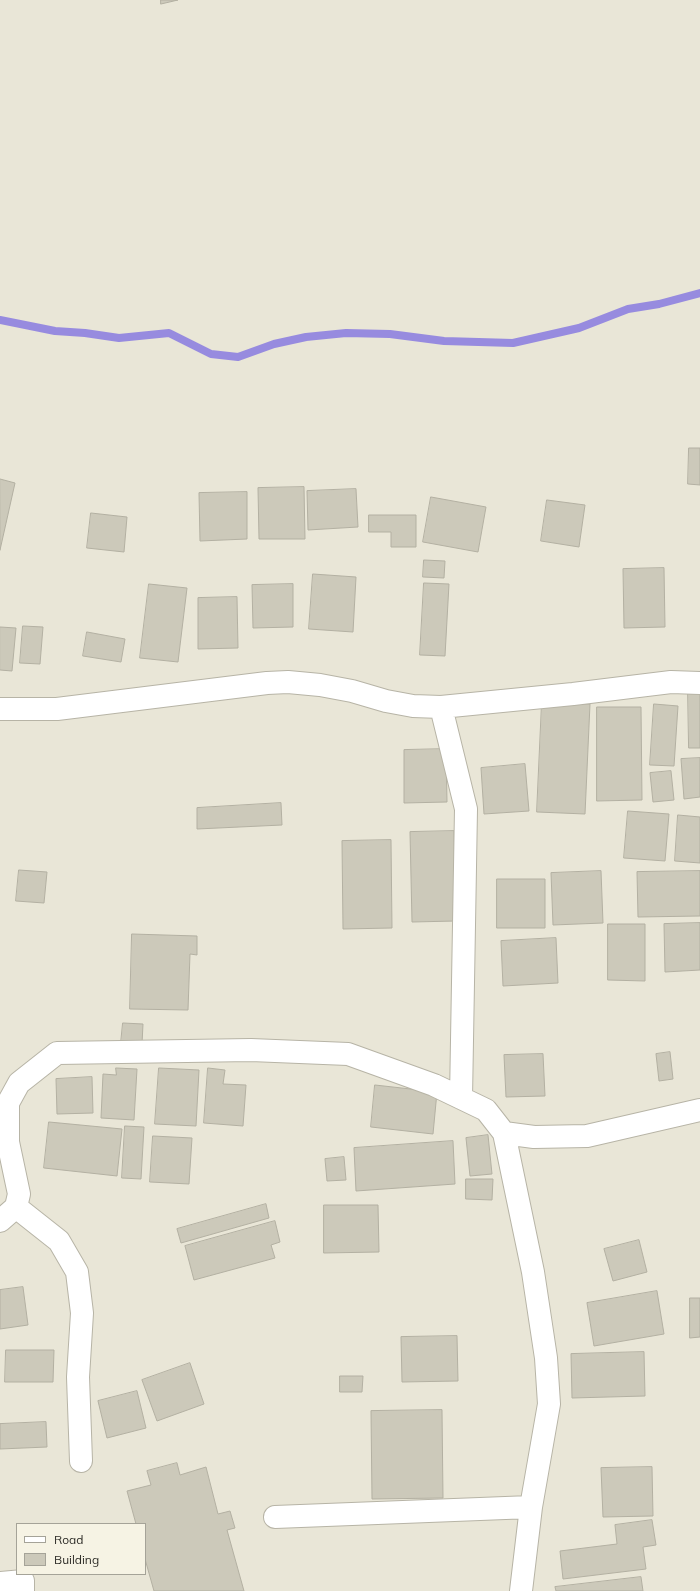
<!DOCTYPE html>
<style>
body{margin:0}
#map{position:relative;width:700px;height:1591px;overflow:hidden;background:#e9e6d7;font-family:Mulish,sans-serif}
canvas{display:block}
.legend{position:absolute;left:16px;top:1523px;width:130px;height:52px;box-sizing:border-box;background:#f6f3e4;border:1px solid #a5a398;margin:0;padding:5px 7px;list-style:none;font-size:12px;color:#2c2b26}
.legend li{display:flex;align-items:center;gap:8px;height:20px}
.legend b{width:20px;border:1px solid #a5a398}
</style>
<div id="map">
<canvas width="700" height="1591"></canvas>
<ul class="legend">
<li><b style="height:5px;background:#fff"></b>Road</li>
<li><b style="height:11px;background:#ccc9ba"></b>Building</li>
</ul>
</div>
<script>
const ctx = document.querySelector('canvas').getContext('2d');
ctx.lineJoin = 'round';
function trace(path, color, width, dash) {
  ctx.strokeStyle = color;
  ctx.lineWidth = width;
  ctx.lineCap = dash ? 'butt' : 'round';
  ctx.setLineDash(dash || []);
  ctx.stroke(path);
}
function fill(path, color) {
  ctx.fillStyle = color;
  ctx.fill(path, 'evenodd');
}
trace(new Path2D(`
 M0 320 55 331 85 333 119 338 169 333 211 354 238 357 274 344 306 337 346 333 390 334 444 341 513 343 579 328 628 309 659 304 700 293`), '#978bdf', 8);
const building = new Path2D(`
 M161 0H178L161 4Z
 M689 448H700V485L688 484Z
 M0 479 15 483 0 550Z
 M304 487 305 539H259L258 488Z
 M356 489 358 527 308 530 307 491Z
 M247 492V539L200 541 199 493Z
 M431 497 486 507 478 552 423 542Z
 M547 500 585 505 579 547 541 541Z
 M91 513 127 517 124 552 87 548Z
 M369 515H416V547H391V532H369Z
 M424 560 445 561 444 578 423 577Z
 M664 568 665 627 624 628 623 569Z
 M313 574 356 577 353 632 309 629Z
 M424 583 449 584 445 656 420 655Z
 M149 584 187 588 178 662 140 658Z
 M293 584V627L253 628 252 585Z
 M237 597 238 648 198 649V598Z
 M23 626 43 627 40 664 20 663Z
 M0 627 16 628 12 671 0 670Z
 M87 632 125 639 121 662 83 656Z
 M688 691H700V748H689Z
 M542 702 590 704 585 814 537 812Z
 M654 704 678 706 674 766 650 765Z
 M597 707H641L642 800 597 801Z
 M446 749 447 802 404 803V750Z
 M700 758V797L684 799 681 759Z
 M525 764 529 811 484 814 481 768Z
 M671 771 674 800 653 802 650 773Z
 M281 803 282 825 197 829V808Z
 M628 811 669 814 665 861 624 858Z
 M678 815 700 817V863L675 861Z
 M454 831 456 921 412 922 410 832Z
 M391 840 392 928 343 929 342 841Z
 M19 870 47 872 44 903 16 901Z
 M601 871 603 923 553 925 551 873Z
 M700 871V916L638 917 637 872Z
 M497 879H545V928H497Z
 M700 923V970L665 972 664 924Z
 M608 924H645V981L608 980Z
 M132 934 197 936V955L190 954 188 1010 130 1009Z
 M556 938 558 983 503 986 501 941Z
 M123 1023 143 1024 142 1044 121 1043Z
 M670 1052 673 1079 659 1081 656 1054Z
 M543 1054 545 1096 506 1097 504 1055Z
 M116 1068 137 1069 134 1120 101 1118 103 1074 116 1075Z
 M159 1068 199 1070 196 1126 155 1124Z
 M208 1068 225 1070 223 1084 246 1085 243 1126 204 1123Z
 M92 1077 93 1113 57 1114 56 1079Z
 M375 1085 437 1092 433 1134 371 1127Z
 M49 1122 122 1129 117 1176 44 1168Z
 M125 1126 144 1127 141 1179 122 1178Z
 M488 1135 492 1174 470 1176 466 1138Z
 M153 1136 192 1138 189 1184 150 1182Z
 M453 1141 455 1184 356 1191 354 1148Z
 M344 1157 346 1180 327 1181 325 1159Z
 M466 1179H493L492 1200 466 1199Z
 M266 1204 269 1218 181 1243 177 1229Z
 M324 1205H378L379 1252 324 1253Z
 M275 1221 280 1242 271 1245 275 1258 194 1280 185 1246Z
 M639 1240 647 1272 613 1281 604 1249Z
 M23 1287 28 1325 0 1329V1290Z
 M657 1291 664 1334 594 1346 587 1303Z
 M690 1298H700V1337L690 1338Z
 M457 1336 458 1381 402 1382 401 1337Z
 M6 1350H54L53 1382H5Z
 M644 1352 645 1396 572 1398 571 1354Z
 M190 1363 204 1404 157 1421 142 1380Z
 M340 1376H363L362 1392H340Z
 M137 1391 146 1428 107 1438 98 1401Z
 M442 1410 443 1498 372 1499 371 1411Z
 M46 1422 47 1447 0 1449V1424Z
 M177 1463 180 1475 206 1467 218 1514 230 1511 235 1528 227 1530 244 1591H154L145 1559V1524H136L127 1491 151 1485 147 1471Z
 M652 1467 653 1516 603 1517 601 1468Z
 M652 1520 656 1545 643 1547 646 1569 563 1579 560 1551 617 1544 615 1525Z
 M641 1577 643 1591H556L555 1587Z`);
fill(building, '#ccc9ba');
trace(building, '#b3b0a2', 1);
const minor = new Path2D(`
 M441 707 466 809 461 1098
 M0 709H57L267 683 288 682 320 685 352 691 386 701 413 706 441 707 573 694 671 682 700 683
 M504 1133 533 1272 546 1358 549 1404 531 1507 521 1591
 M16 1207 59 1241 77 1272 82 1313 78 1377 81 1461
 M0 1221 16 1207 19 1194 8 1142V1103L19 1083 57 1053 251 1050 348 1054 434 1085 486 1110 504 1133 534 1137 587 1136 700 1110
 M275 1517 531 1507
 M0 1583 23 1581V1591`);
trace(minor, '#b7b4a6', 24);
trace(minor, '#fff', 22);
</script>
